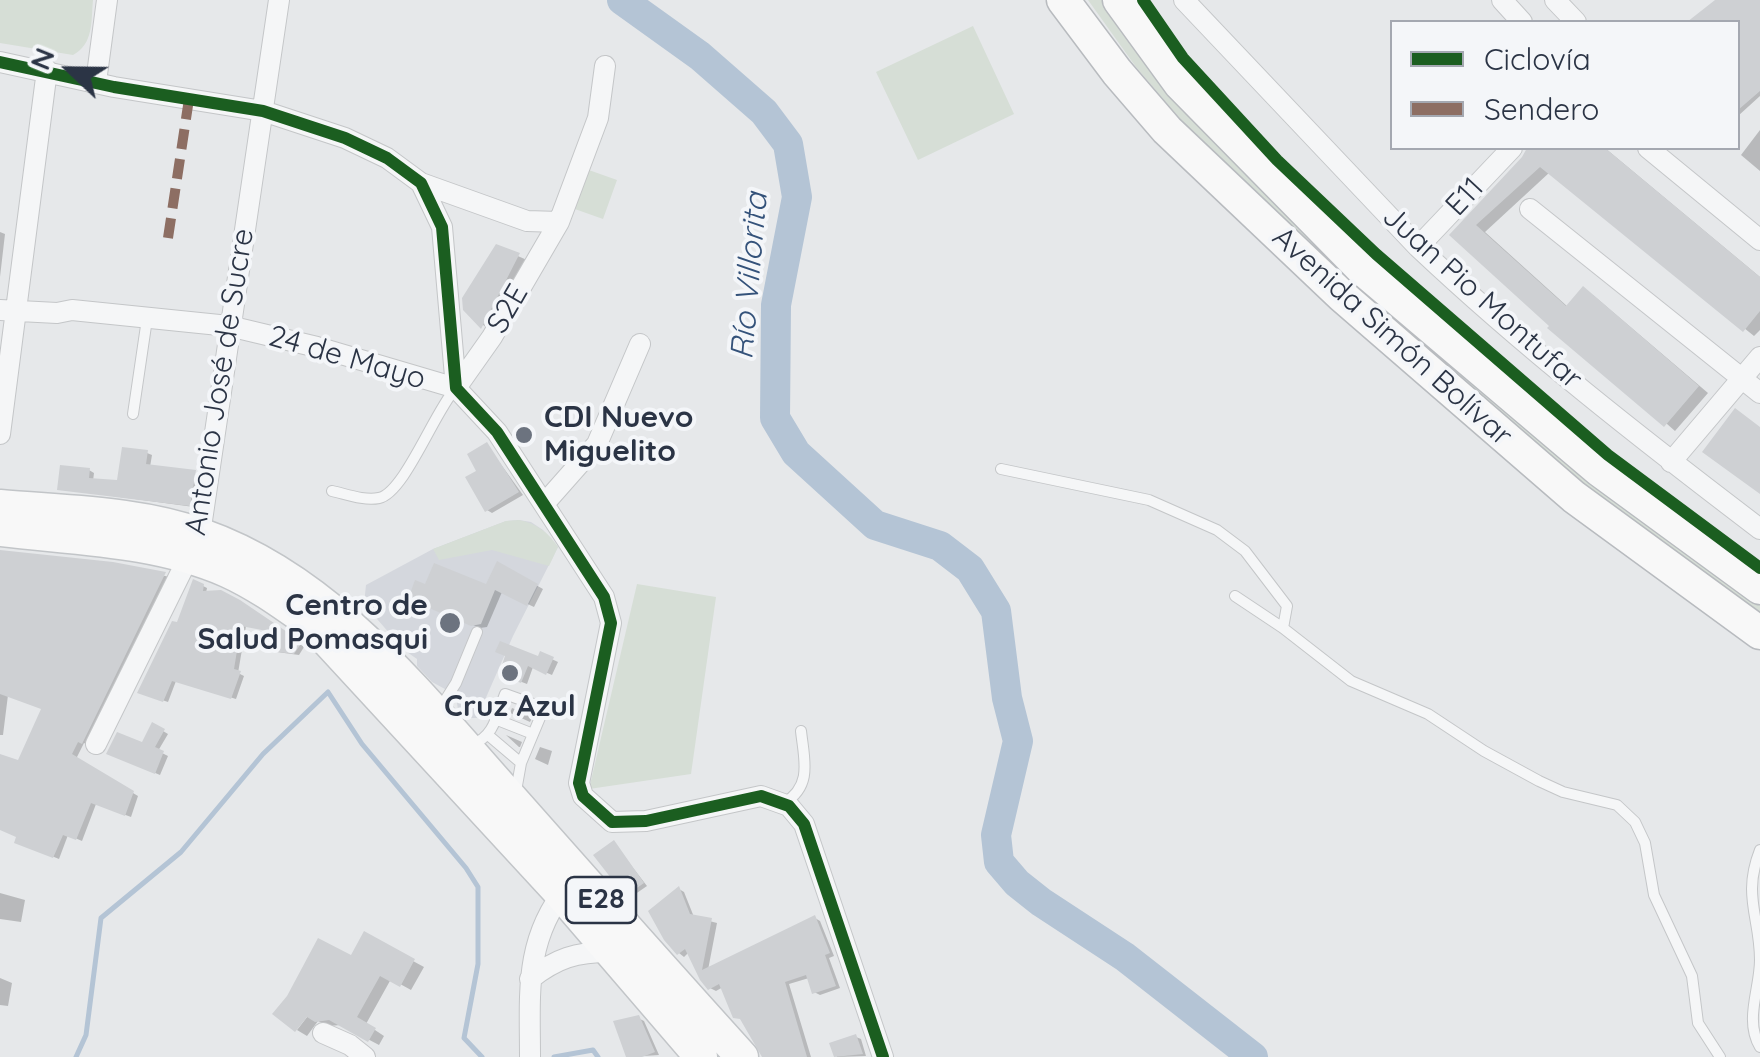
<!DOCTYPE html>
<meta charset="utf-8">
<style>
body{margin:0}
#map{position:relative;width:1760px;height:1057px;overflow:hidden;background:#e6e8ea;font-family:Quicksand,sans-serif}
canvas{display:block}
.legend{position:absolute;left:1390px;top:20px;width:350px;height:130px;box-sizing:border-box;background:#f4f6f9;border:2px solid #a4a8b1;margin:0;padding:12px 18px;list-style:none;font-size:30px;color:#2b3445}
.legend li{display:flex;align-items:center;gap:20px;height:50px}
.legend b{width:50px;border:2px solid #a4a8b1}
.north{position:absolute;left:20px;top:20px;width:100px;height:100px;-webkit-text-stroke:8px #f4f6f9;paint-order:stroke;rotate:292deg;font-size:28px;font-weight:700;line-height:40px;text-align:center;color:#2b3445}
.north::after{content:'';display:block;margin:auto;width:35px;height:45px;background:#2b3445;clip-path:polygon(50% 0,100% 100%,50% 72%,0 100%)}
</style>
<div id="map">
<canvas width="1760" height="1057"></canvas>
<ul class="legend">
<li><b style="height:12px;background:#1b5e20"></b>Ciclovía</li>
<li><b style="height:12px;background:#8d6e63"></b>Sendero</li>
</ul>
<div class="north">N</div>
</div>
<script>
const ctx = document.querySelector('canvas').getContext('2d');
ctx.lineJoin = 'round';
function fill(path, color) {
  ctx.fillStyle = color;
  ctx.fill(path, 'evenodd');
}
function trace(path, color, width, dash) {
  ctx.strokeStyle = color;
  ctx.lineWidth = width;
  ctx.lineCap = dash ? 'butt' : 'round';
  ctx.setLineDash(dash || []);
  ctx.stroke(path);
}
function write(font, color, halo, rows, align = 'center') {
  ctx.font = font + ' Quicksand,sans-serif';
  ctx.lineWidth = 8;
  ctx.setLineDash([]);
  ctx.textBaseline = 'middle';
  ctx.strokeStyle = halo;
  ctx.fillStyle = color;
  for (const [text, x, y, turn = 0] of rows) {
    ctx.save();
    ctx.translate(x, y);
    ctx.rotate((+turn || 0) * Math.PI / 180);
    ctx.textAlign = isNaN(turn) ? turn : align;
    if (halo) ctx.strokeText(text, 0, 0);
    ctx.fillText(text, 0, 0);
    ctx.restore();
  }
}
fill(new Path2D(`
 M519 520 531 522 543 530 558 547 513 636 477 718H468L458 710 456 695 432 682 417 666V659L404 650 364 604 366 585 433 549 506 521Z`), '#d4d7dd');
fill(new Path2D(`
 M0 0H93C91 20 94 44 73 55L0 43Z
 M1088 0H1104L1174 96 1205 133 1262 190 1760 604V618L1632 527 1423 353 1197 139 1136 67Z
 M973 26 1014 114 918 160 876 72Z
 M586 169 617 180 603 219 572 208Z
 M519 520C536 523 549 533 558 547L549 566 492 550 439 560 433 549 506 521Z
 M637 584 716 597 691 774 589 789Z`), '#d6ded6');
fill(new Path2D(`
 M1718 0H1760V96L1738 116V22H1691Z
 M1760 130V171L1741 155Z
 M1532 148H1605L1760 277V330L1754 336 1550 172 1485 232 1568 307 1593 295 1708 393 1675 431 1452 235Z
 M0 232 5 234 0 277Z
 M497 247 527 260 490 331 465 309Z
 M487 445 523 495 492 513 487 510 479 471Z
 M147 453 152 455 150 467 199 475 194 507 60 489 89 470 94 473 93 481 120 482Z
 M0 552 112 565 170 577 88 745 84 743 76 759 138 796 131 817 96 804 82 841 68 835 59 859 22 844 19 836 0 829V781L19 764 44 709 8 695 3 735H0Z
 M498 564 543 589 534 607 502 592 487 627 480 628 417 601 426 588H487Z
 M203 586 207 588 206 593 244 606 304 647 299 655 277 652 274 632 246 626 238 673 244 676 236 699 176 681 168 702 144 694 178 625Z
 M541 654 558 662 552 675 533 667 527 684 506 676 508 656 539 660Z
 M512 708 533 716 530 722 510 713Z
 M153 725 168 734 158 751 168 756 160 775 113 755 143 745Z
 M506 735 522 742 520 747H519Z
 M540 747 552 751 548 765 535 759Z
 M614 843 647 886 631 897 626 894Z
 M679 889 684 892 694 917 717 923 708 970 815 918 820 921 834 956 829 958 840 988 820 995 814 992 809 978 789 984 811 1057H765L723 987 716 991 710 988 689 952 684 957 679 953Z
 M0 893 25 900 21 922 0 919Z
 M365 935 424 967 411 990 391 979 366 1024 384 1036 379 1045 341 1025 328 1026 318 1021 307 1036 297 1030 352 959Z
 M0 978 12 983 8 1006 0 1005Z
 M638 1018 644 1021 659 1055 628 1057Z
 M856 1037 861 1039 866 1056 837 1057 832 1045Z`), '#0003');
trace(new Path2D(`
 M76 1057 86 1035 101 918 181 852 263 754 328 692 362 744 466 868 478 887V964L464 1038 482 1057
 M554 1057 593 1050 598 1057`), '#b4c4d5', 5);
trace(new Path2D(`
 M622 0 700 56 764 112 788 144 797 197 776 305 775 418 796 453 875 525 940 546 970 569 996 611 1007 698 1018 741 996 835 999 862 1017 883 1041 902 1125 957 1253 1057`), '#b4c4d5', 30);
fill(new Path2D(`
 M1715 0H1760V91L1738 110V22H1687Z
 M1527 148H1605L1760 277V311L1743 332 1540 167 1476 225 1566 306 1583 286 1699 386 1664 427 1547 328 1549 326 1449 235 1522 157Z
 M496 244 520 253 481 329 463 310 462 298Z
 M1735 408 1760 427V494L1702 452Z
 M487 442 519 492 485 512 465 477 476 471 467 454Z
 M122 447 148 450 146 464 196 470 190 506 57 490 60 465 90 468 89 478 117 480Z
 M0 550 113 562 166 572 82 744 78 742 72 754 134 791 125 816 91 803 76 840 63 835 53 858 14 843 16 837 0 830V754L18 760 41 709 0 694Z
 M497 561 538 584 527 606 495 590 481 624 471 626 408 599 415 580 425 584 434 563 486 584Z
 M193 579 204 584 203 591 221 590 240 600 302 642 294 654 270 651 272 632 241 626 234 669 241 671 231 699 172 681 163 702 137 693 172 621 177 622Z
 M500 641 538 656 540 651 554 657 546 675 528 666 521 683 499 674 505 656 495 652Z
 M152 722 165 729 155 747 164 751 155 774 106 754 117 732 142 742Z
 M614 840 644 883 625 896 593 855Z
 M679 886 690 914 712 918 702 970 815 915 830 953 825 955 836 986 812 994 806 975 785 982 807 1057H762L740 1019 733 1018 719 984 708 990 700 980 685 949 677 955 664 940 648 911Z
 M364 931 415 959 400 987 380 976 357 1017 376 1028 368 1042 329 1020 315 1022 307 1017 295 1032 272 1014 287 996 318 938 351 955Z
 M639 1015 655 1052 642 1057H626L613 1021Z
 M856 1034 863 1054 834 1057 829 1043Z`), '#ced0d3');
const service = new Path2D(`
 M133 414 147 319
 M1001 469 1149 500 1217 530 1245 551 1287 606 1283 628
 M332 491C346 494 364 501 379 498 404 493 434 413 455 389
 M1235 596 1283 628 1351 681 1428 714 1484 751 1539 781 1563 792 1617 805 1635 822 1645 843 1654 895 1692 976 1698 1023 1720 1057
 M439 710 456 683 477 632
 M495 719 533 734
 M488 735 521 763
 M472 743C493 740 498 712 505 694L544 708 521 763 516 791
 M784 803C813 786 804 759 801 731
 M1760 850C1742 896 1760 917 1760 960 1760 989 1744 1020 1760 1047`);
const minor = new Path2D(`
 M1184 0 1418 247C1525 348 1643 440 1760 529
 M1502 0 1522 22
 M1555 0 1576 22
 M0 62 114 87 263 111 345 138 387 158 421 183 442 227 456 388 497 432 604 597 611 623 579 783 583 796 612 822 646 821 761 796 789 806 804 824 883 1057
 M96 82 107 0
 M1648 148 1760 240
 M421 183 527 221 559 222
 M1530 209 1760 393
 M1418 247 1512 148
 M0 310 57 313 72 310 229 326 317 347 456 388
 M456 388 492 337 559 222 598 118 605 66
 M0 434 47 70
 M1671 462 1760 357
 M544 504 597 444 640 344
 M96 744 200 534 279 0
 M530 979C557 958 576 952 610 952
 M323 1033 350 1045 365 1057
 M530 1057C530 993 524 940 567 887`);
const primary = new Path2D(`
 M0 506C66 512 139 512 202 535 333 581 420 697 510 797 587 884 664 971 742 1057
 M0 530C76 539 156 540 227 571 258 585 285 605 312 624L561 894 701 1057`);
const trunk = new Path2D(`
 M1063 0 1117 72 1167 130 1342 296 1574 497 1760 633
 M1119 0 1180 84 1361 268 1599 470 1760 588`);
trace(service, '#c4c6c8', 12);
trace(minor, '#c4c6c8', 22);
trace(primary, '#c2c5c8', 35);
trace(trunk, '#b8bbbf', 35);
trace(service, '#f5f6f7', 10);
trace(minor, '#f5f6f7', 20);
trace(primary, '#f8f8f8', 32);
trace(trunk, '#f8f8f8', 32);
trace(new Path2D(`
 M168 238 189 99`), '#8d6e63', 10, [20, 10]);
trace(new Path2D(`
 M1143 0 1183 58 1277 160 1376 254 1608 455 1760 568
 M0 62 114 87 263 111 345 138 387 158 421 183 442 227 456 388 497 432 604 597 611 623 579 783 583 796 612 822 646 821 761 796 789 806 804 824 883 1057`), '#1b5e20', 12);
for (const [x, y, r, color] of [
 [524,435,10,"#6c737f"],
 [450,623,12,"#6c737f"],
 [510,673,10,"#6c737f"]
]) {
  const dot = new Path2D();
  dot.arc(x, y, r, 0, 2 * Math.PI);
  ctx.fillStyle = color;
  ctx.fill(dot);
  trace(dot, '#f4f6f9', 4);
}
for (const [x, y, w] of [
 [601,900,70]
]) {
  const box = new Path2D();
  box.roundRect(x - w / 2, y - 23, w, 46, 8);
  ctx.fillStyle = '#f4f6f9';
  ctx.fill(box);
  trace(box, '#2b3445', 2.5);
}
write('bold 28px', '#2b3445', null, [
 ["E28",601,900]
]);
write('30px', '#2b3445', '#f4f6f9', [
 ["E11",1465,197,-47],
 ["Juan Pio Montufar",1482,298,42],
 ["S2E",508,309,-60],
 ["Avenida Simón Bolívar",1392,337,42],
 ["24 de Mayo",347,358,16],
 ["Antonio José de Sucre",220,382,-81]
]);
write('bold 30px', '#2b3445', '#f4f6f9', [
 ["CDI Nuevo",544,418],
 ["Miguelito",544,452],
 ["Centro de",428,606,"right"],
 ["Salud Pomasqui",428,640,"right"],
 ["Cruz Azul",510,707,"center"]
], 'left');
write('italic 32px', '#34527a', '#f4f6f9', [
 ["Río Villorita",750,276,-85]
]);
</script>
